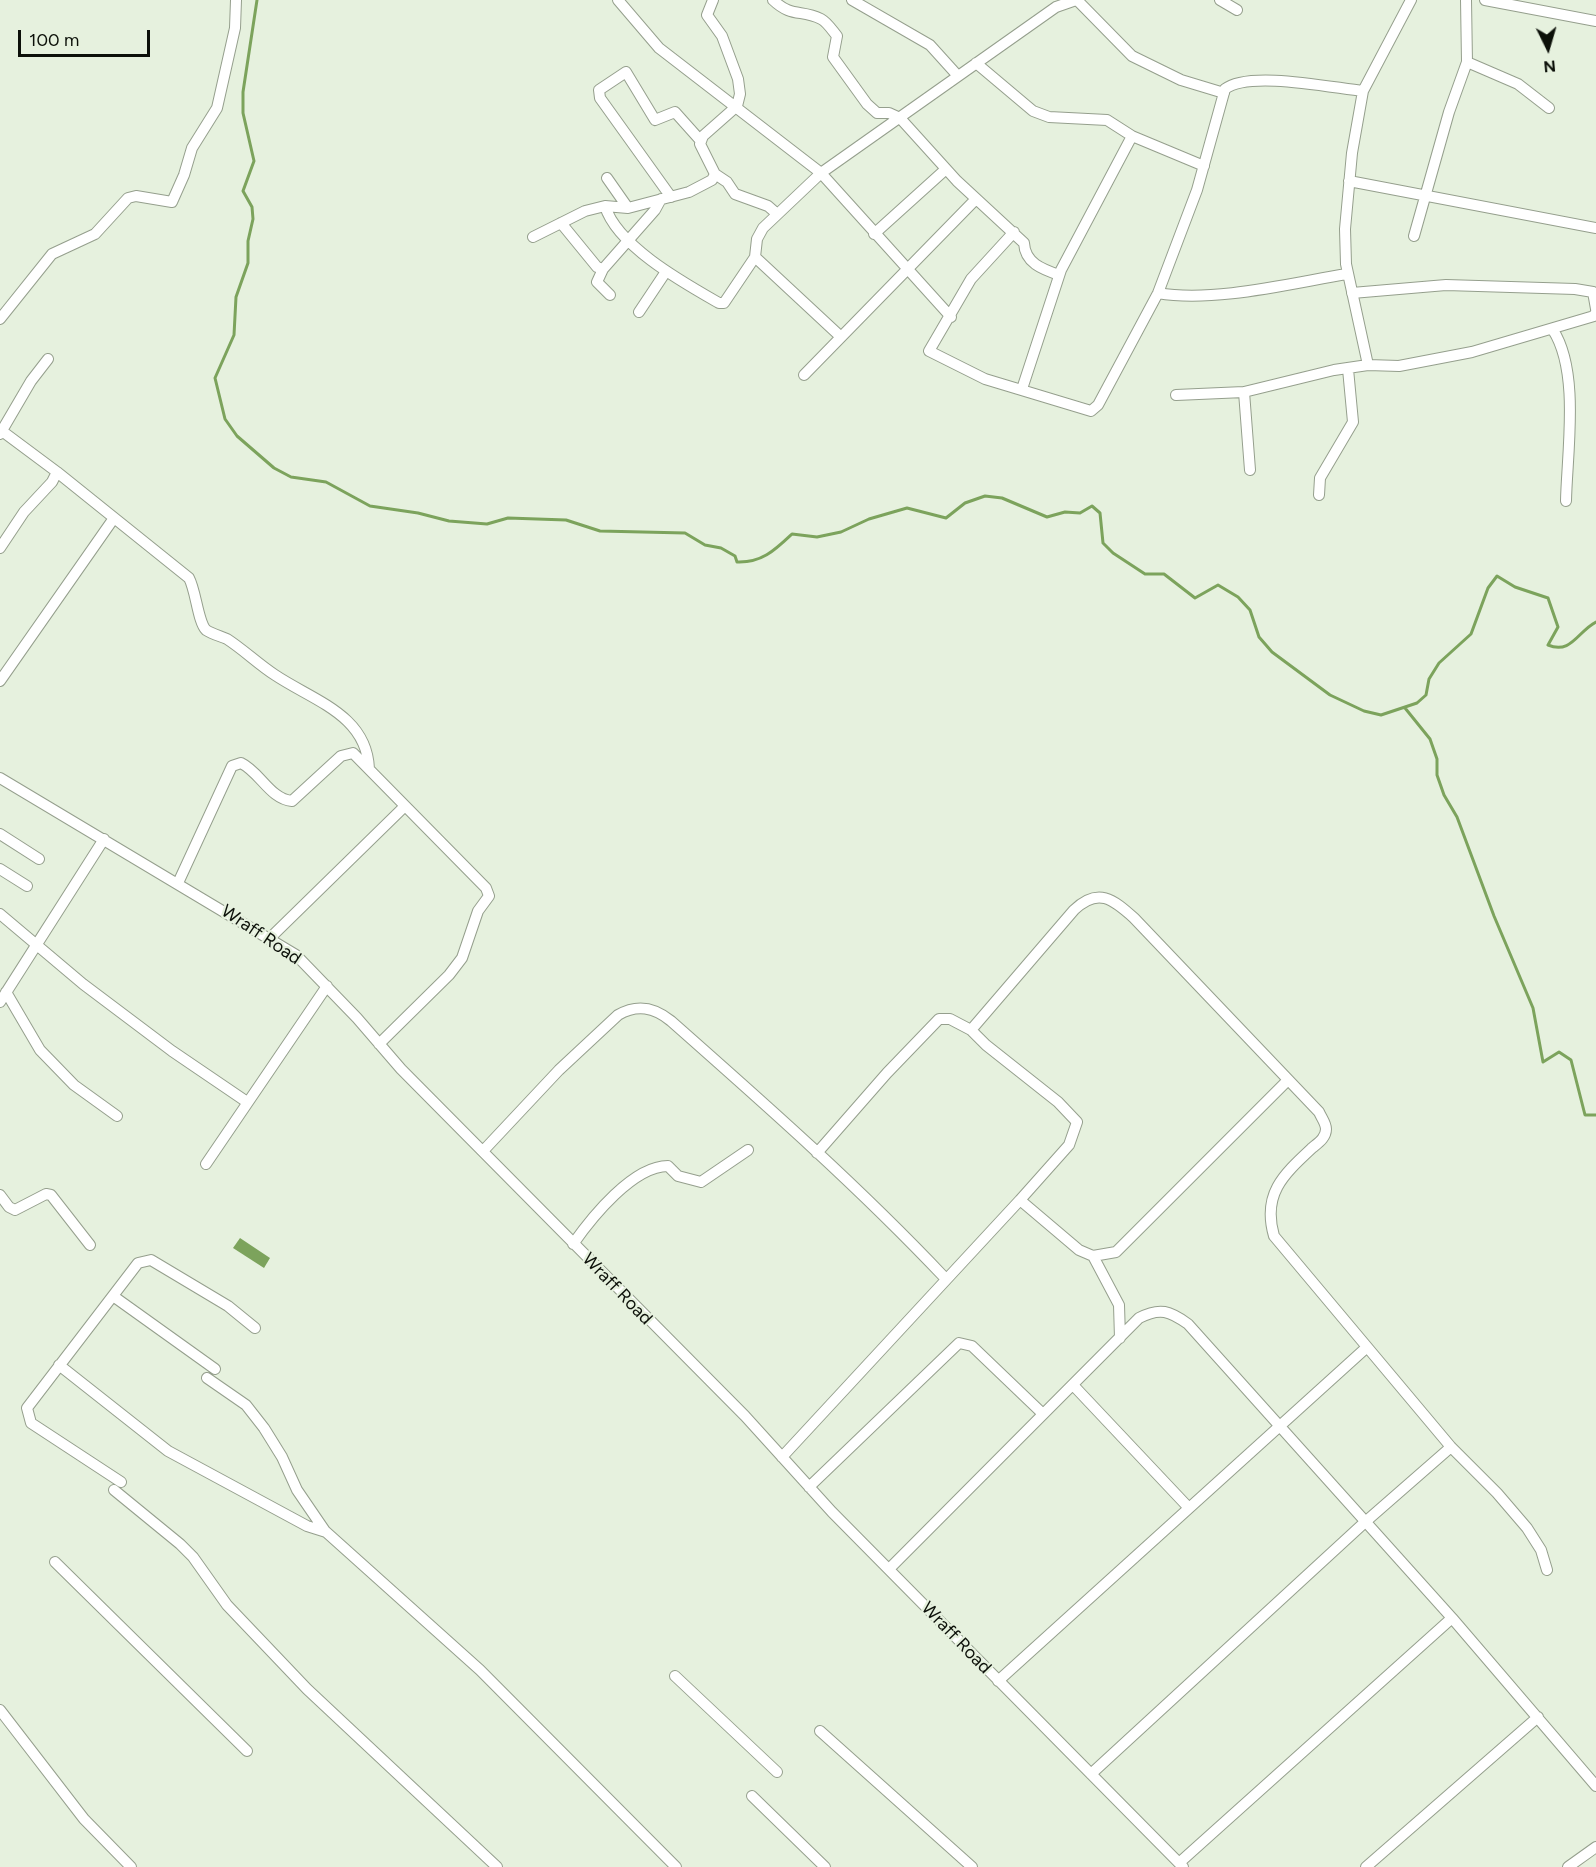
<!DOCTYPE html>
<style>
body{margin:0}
#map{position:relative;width:1596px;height:1867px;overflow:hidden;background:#e6f1de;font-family:Figtree,sans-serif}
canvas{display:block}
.north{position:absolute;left:1518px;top:18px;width:60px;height:60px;-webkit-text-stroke:4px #e6f1de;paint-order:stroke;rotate:175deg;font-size:16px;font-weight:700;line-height:24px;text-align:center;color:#0c1009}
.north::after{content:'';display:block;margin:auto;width:21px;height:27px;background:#0c1009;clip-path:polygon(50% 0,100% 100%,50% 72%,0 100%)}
.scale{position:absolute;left:18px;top:30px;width:132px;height:27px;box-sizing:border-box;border:3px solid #0c1009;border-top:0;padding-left:8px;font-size:18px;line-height:21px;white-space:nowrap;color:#0c1009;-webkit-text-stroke:4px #e6f1de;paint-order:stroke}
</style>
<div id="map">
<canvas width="1596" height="1867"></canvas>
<div class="north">N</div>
<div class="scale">100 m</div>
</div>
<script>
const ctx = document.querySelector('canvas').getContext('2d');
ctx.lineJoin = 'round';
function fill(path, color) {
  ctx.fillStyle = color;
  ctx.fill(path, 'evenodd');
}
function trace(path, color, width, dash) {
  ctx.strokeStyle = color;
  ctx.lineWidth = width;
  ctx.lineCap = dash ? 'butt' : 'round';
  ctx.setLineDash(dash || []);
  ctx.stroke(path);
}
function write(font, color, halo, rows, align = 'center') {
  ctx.font = font + ' Figtree,sans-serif';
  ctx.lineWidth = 4.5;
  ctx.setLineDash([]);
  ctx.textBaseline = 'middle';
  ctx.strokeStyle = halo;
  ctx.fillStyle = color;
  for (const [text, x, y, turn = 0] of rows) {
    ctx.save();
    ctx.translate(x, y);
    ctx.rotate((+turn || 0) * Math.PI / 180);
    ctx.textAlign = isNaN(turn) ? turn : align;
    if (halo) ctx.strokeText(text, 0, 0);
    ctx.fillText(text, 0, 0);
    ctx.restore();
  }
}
fill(new Path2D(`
 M240 1238 270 1258 264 1268 233 1248Z`), '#7ca35c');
trace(new Path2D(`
 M257 0 243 92V113L254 161 243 191 252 207 253 219 248 241V263L236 297 234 335 215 378 225 419 237 436 274 468 291 477 326 482 370 506 418 513 449 521 487 524 508 518 566 520 600 531 685 533 705 545 721 548 735 556 737 562C762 563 775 550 792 534L817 537 841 532 869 519 907 508 946 518 965 503 985 496 1002 498 1047 517 1065 512 1080 513 1092 506 1100 513 1103 543 1113 553 1145 574H1164L1195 598 1218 585 1238 597 1250 610 1259 637 1272 652 1330 695 1364 711 1381 715 1417 703 1426 695 1429 679 1439 663 1471 634 1488 588 1497 576 1515 587 1548 598 1558 627 1548 645C1571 655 1578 631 1596 622
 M1405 708 1430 739 1437 759V775L1444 795 1457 817 1494 916 1533 1008 1543 1062 1559 1052 1571 1060 1585 1115H1596`), '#7ca35c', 3);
const street = new Path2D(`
 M618 0 659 48 821 173 951 317
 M713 0 707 15 722 36 738 79 740 94 737 106 703 136 700 144 715 174 727 182 735 194 768 206 776 213
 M773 0C792 18 801 9 821 19 827 22 832 30 837 36L833 57 867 104 877 113H889L900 118 957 181 1024 243C1025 263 1042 269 1059 275
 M852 0 930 45 958 76
 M1077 0 1132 56 1181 80 1224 93
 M1220 0 1237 10
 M1485 0 1596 21
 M1467 62 1518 84 1549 108
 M976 63 1033 111 1049 117 1107 120 1132 136 1204 166
 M607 178 628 208
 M1349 181 1596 228
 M671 197 600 98 599 90 626 72 655 120 675 112 700 140
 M605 206C617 246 684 283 719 303H724L755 257 757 239 763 228 821 173 1056 7 1076 0
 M561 223 597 267 603 269 655 210 661 199
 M1014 232 971 279 929 351 985 379 1091 411 1098 405 1158 293 1197 190 1225 89C1249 70 1333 88 1363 91
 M874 234 946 169
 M1414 236 1449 112 1467 62 1466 0
 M533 237 585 211 605 206 628 208 689 192 712 180 715 174
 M755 257 841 337
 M603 269 597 282 610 295
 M1158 293C1213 303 1292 283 1347 274
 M1352 293 1446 285 1575 289 1593 292 1596 309
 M639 312 665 273
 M0 319 52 254 95 234 128 198 136 196 172 202 184 175 192 148 217 108 235 28 236 0
 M1553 330C1580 372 1567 452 1566 501
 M1368 365 1346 264 1345 229 1352 153 1363 91 1411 0
 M804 375 976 199
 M1022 389 1061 270 1132 136
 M1244 392 1250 470
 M1176 395 1244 392 1334 370 1368 365 1399 366 1472 352 1594 316 1596 312
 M2 431 57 472 189 578C196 591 198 622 206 630 212 634 220 636 227 639 244 650 258 664 275 675 314 701 367 715 369 769
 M0 434 31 381 48 359
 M1319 495 1320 478 1353 422 1348 369
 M0 548 24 512 52 482 57 472
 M0 681 114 518
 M0 778 296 955 357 1018 401 1069 745 1416 832 1512 1183 1867
 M0 834 39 859
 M0 869 27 886
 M178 883 232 766 241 763C260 772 270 799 292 801L341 756 353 753 486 888 489 896 478 911 462 958 449 975 379 1044
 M0 914 83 984 172 1051 247 1102
 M270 938 405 806
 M6 992 40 1050 74 1085 117 1116
 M0 1002 104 839
 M483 1151 559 1070 618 1015C637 1004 654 1007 671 1021 765 1104 859 1187 945 1278
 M817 1153 887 1073 939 1019H950L971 1030
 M206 1164 327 986
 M0 1195 9 1207 15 1210 46 1194 51 1195 90 1245
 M1020 1200 1069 1145 1077 1122 1058 1102 986 1045 971 1030 1074 910C1098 887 1113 899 1134 918L1319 1112C1321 1117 1326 1123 1326 1129 1326 1138 1318 1143 1312 1148 1283 1175 1262 1194 1274 1236L1451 1447 1497 1493 1527 1528 1541 1550 1547 1570
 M573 1244C592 1217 633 1166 668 1166L678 1176 701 1182 748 1150
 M1093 1256 1119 1305 1120 1338
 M113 1296 215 1369
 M59 1365 168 1451 307 1526 326 1532
 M207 1378 246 1405 264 1428 282 1457 297 1490 325 1531 480 1670 676 1867
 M1073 1385 1189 1508
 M782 1457 1020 1200 1079 1250 1093 1256 1116 1252 1288 1080
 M121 1482 31 1423 27 1408 138 1263 151 1260 228 1306 255 1328
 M809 1487 959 1343 972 1346 1043 1414
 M114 1490 180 1544 193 1557 227 1605 307 1689 497 1867
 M55 1562 247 1751
 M889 1569 1139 1318C1160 1307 1170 1311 1188 1324L1452 1618 1596 1786
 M675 1676 777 1772
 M998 1681 1366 1348
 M0 1710 84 1819 131 1867
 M820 1731 972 1867
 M1091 1774 1364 1523 1451 1447
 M752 1796 825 1867
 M1179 1863 1452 1618
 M1366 1867 1538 1717
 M1568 1867 1596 1847`);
trace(street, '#959f8d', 12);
trace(street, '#fff', 10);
write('18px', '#0c1009', '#e6f1de', [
 ["Wraff Road",261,935,34],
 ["Wraff Road",617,1289,46],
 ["Wraff Road",956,1638,46]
]);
</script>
